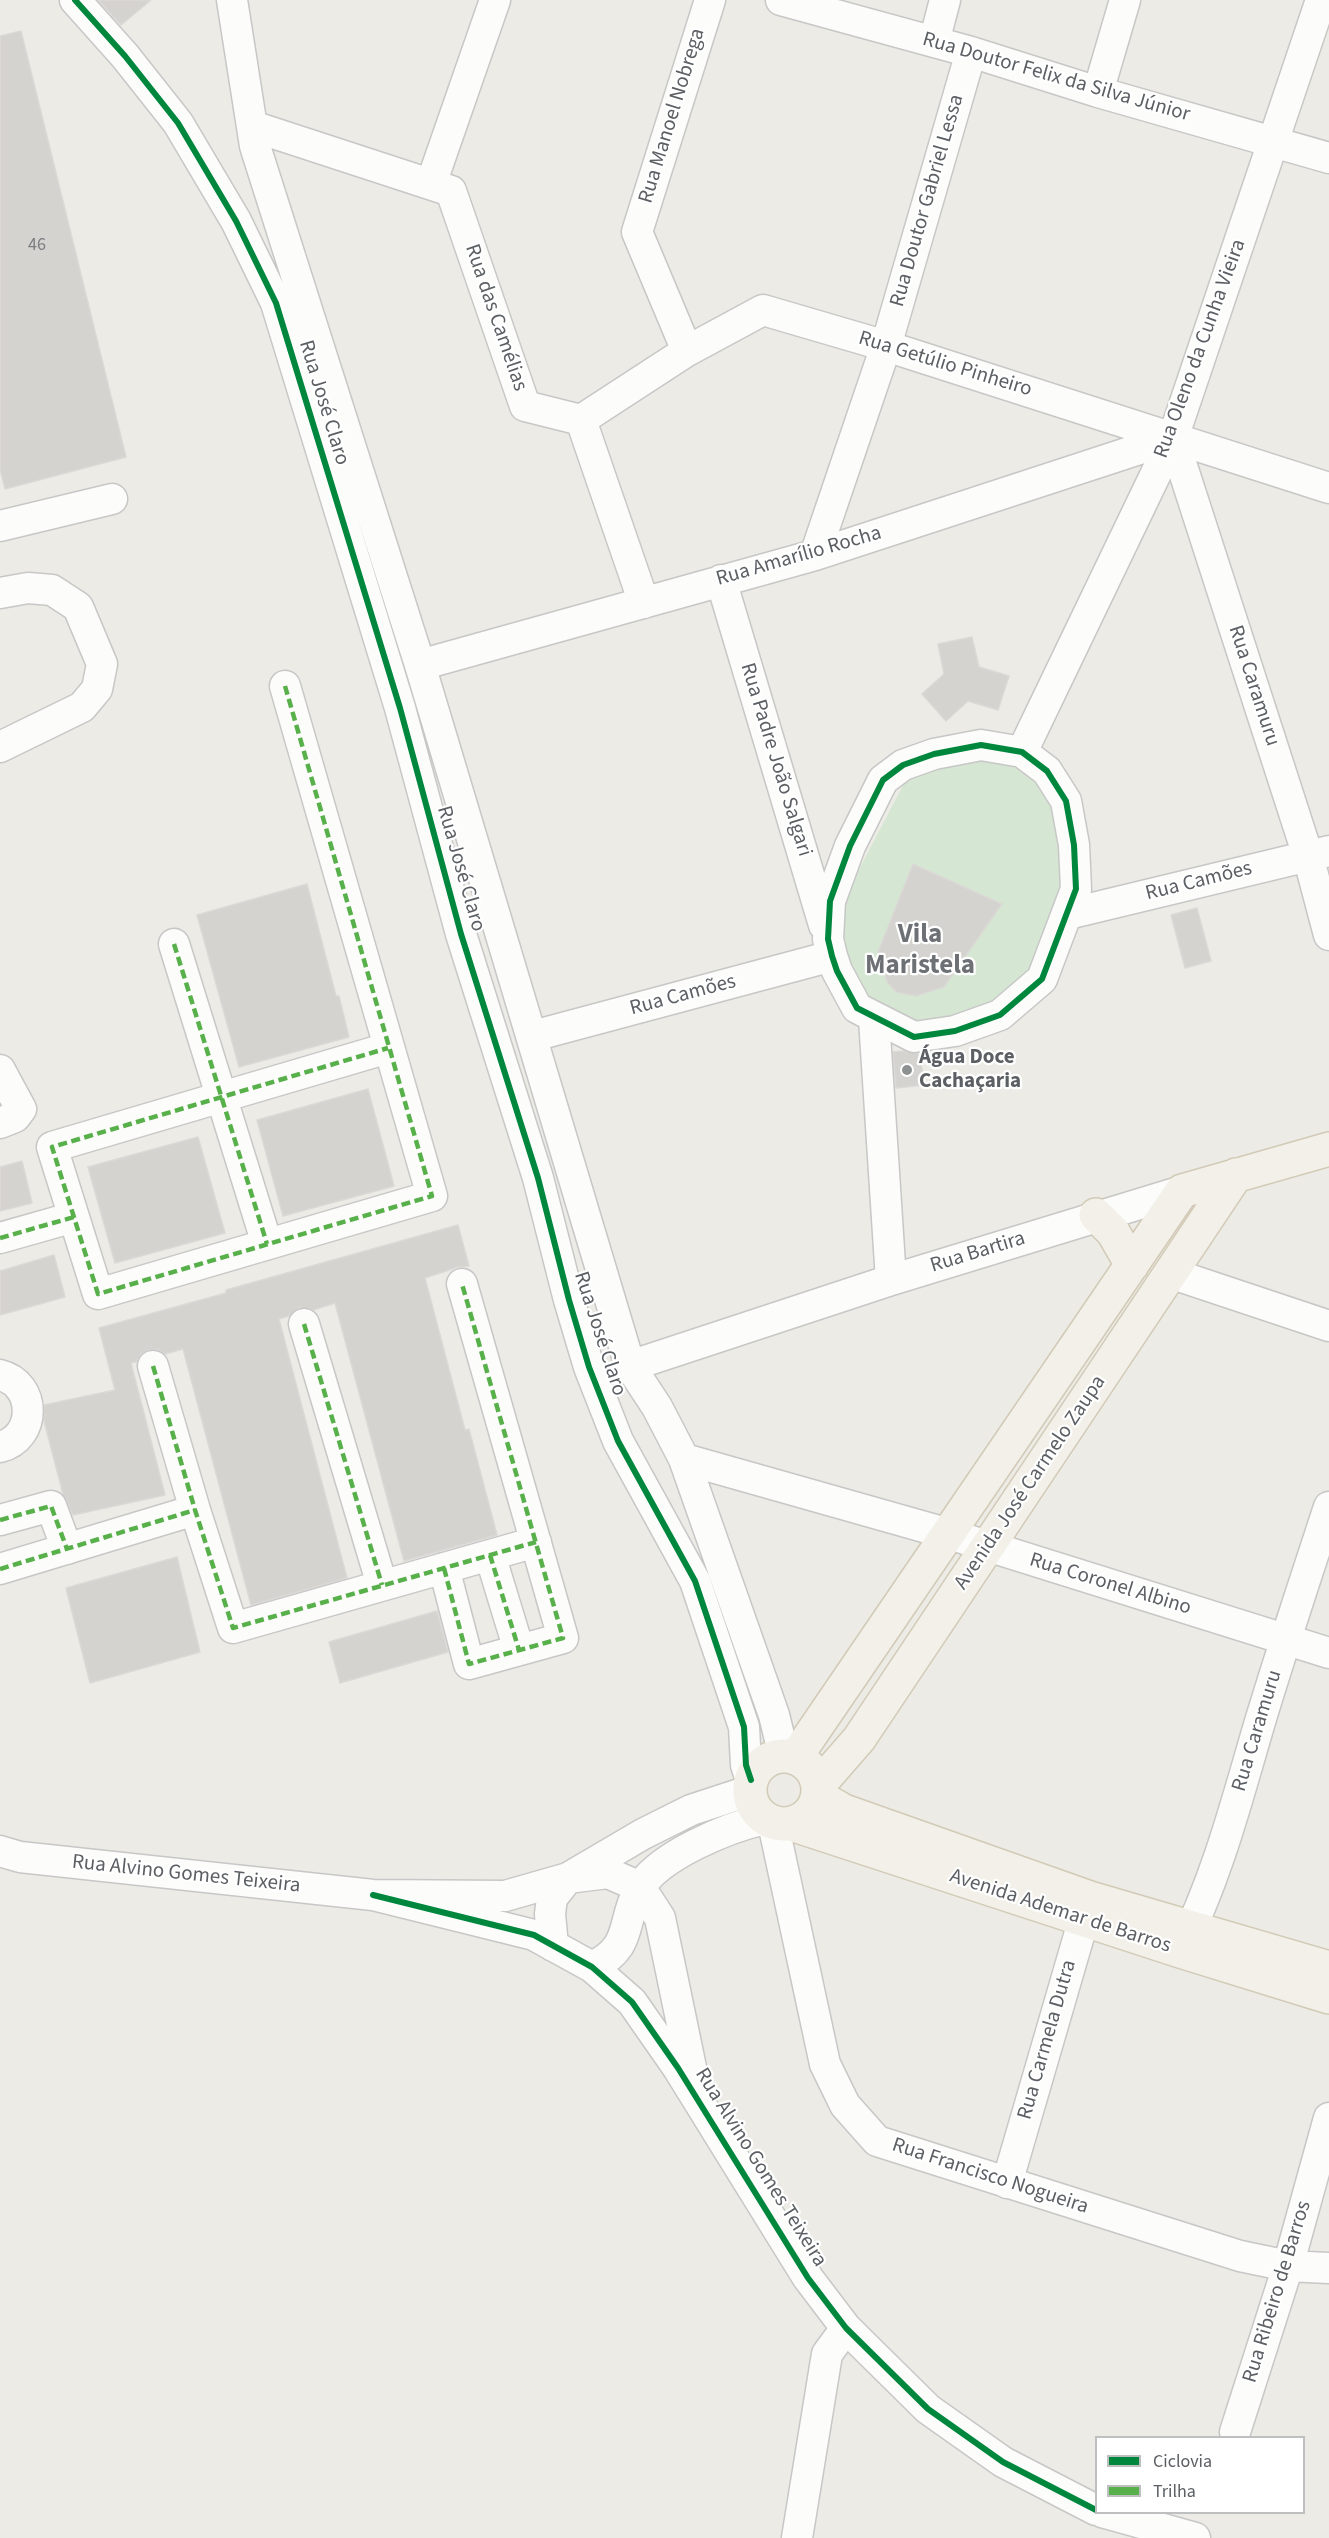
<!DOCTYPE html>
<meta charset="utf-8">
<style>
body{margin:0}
#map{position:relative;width:1329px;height:2538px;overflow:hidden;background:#ecebe6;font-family:"Source Sans 3",sans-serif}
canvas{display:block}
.legend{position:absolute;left:1095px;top:2436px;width:210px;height:78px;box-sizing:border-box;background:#fff;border:2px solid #bebfc1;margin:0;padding:8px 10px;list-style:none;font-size:18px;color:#5c6064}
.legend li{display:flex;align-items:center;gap:12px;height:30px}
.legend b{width:30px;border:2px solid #bebfc1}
</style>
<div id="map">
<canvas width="1329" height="2538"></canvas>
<ul class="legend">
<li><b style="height:8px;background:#00873e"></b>Ciclovia</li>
<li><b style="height:8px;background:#58b04a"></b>Trilha</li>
</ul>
</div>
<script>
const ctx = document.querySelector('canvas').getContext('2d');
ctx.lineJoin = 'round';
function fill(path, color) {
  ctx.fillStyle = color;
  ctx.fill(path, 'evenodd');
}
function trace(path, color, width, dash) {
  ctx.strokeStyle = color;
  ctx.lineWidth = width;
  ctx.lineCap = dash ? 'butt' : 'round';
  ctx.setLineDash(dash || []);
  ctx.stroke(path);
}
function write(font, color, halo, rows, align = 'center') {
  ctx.font = font + ' "Source Sans 3",sans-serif';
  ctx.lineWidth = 4.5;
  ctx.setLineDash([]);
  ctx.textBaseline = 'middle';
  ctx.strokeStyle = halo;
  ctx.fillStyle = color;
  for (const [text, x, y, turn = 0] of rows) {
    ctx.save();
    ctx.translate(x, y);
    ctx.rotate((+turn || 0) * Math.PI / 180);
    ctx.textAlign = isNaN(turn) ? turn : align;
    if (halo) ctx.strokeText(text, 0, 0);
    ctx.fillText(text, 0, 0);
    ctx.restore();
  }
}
fill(new Path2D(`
 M968 758 1015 762 1055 799 1069 888 1037 973 995 1007 912 1027 861 994 838 943 842 902 911 770Z`), '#d5e7d2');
const building = new Path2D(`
 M98 0H151L121 25Z
 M21 31 126 457 5 489 0 469V36Z
 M972 637 979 667 1009 676 998 710 968 701 946 721 922 694 944 674 938 644Z
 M913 864 1002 904 944 987 916 996 896 992 887 982 878 952Z
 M307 884 336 996H339L349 1037 239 1067 197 915Z
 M1197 908 1211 961 1185 968 1171 915Z
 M903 1051 920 1054 924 1085 896 1088 893 1052Z
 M368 1089 394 1186 283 1216 257 1120Z
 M198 1137 225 1233 115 1263 88 1167Z
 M22 1161 32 1203 0 1211V1167Z
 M458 1225 469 1266 458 1267 425 1278 465 1430 469 1429 497 1535 404 1561 335 1303 313 1310 300 1307 289 1316 279 1319 347 1578 251 1605 183 1349 165 1354 157 1349 148 1350 140 1355 136 1362 131 1363 165 1495 73 1515 63 1494 44 1421V1405L115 1390 99 1328 226 1293V1290Z
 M54 1255 65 1297 0 1315V1271Z
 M177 1557 200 1652 90 1683 66 1588Z
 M437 1611 448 1652 340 1683 329 1642Z`);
fill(building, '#d4d3d0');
trace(building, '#dbd9d6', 1.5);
const minor = new Path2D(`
 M75 0 125 56 178 123 236 221 276 303 400 708 461 934 538 1178 569 1300 589 1367 618 1441 695 1581 744 1727 746 1765 751 1780
 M232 0 255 146 420 665 630 1366 657 1407 684 1459 774 1715 784 1756
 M781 0 971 52 1098 92 1329 158
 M934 42 945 0
 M1098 92 1125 0
 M252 126 451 191 525 406 581 420 644 603
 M431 184 495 0
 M687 351 637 232 710 0
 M581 420 687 351 763 310 886 346 1329 488
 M1173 438 1308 856 1329 935
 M0 526 112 499
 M815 555 886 346 971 52
 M721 580 824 925
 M0 593 28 588 52 590 78 607 102 664 97 689 82 707 0 747
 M420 665 815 555 1173 438
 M285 686 432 1196 98 1294 52 1147 388 1048
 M981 745 1022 752 1047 771 1066 801 1074 845 1076 889 1042 979 1000 1015 955 1031 914 1037 857 1008 837 971 832 956 828 939 830 901 850 846 883 780 903 765 934 754Z
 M1022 752 1173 438 1321 0
 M1068 914 1329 851
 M174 944 267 1244
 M874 1019 891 1280
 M533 1036 832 956
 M0 1070 21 1109 15 1117 0 1123
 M0 1238 74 1217
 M1170 1273 1329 1326
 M304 1324 382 1585
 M153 1366 195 1510 233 1628 536 1542
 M630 1366 891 1280 1182 1191
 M0 1375C37 1384 37 1438 0 1447
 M684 1459 949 1534 1329 1653
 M0 1520 51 1506 67 1549
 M490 1555 519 1650
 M444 1568 469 1664 563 1638 462 1284
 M0 1569 195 1510
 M773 1823 825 2064 845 2105 877 2141 1240 2256 1288 2266 1329 2268
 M0 1851 20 1857 373 1895 505 1896 568 1878 608 1873 631 1883 647 1898 660 1918 694 2082
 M373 1895 534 1935 592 1967 632 2002 678 2068 808 2278 846 2328 928 2409 1003 2462 1096 2510
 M553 1946 550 1914 552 1898 568 1878 643 1834 691 1810 749 1791
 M1181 1949C1217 1878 1237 1800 1259 1725 1281 1652 1305 1580 1329 1507
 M592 1967C633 1947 621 1925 638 1891 656 1856 729 1827 765 1819
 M1007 2183 1090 1898
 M1235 2432 1288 2266 1329 2118
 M1102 2512 1195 2538
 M797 2538 827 2354 846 2328`);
const major = new Path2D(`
 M1096 1215 1113 1232 1132 1265
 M750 1790a34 34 0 1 1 68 0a34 34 0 1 1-68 0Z
 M795 1758 1182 1191 1329 1149
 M818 1786 859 1739 1236 1175
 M818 1796 844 1811 1090 1898 1329 1968
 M791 1824 1180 1951 1329 1997`);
trace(minor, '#c8c7c7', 33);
trace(major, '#d2cab6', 36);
trace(minor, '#fcfcfb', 30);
trace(major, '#f2f0e8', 33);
trace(new Path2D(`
 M285 686 432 1196 98 1294 52 1147 388 1048
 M174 944 267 1244
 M0 1238 74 1217
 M304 1324 382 1585
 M153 1366 195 1510 233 1628 536 1542
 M0 1520 51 1506 67 1549
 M490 1555 519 1650
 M444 1568 469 1664 563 1638 462 1284
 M0 1569 195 1510`), '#58b04a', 4.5, [9, 4.5]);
trace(new Path2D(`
 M75 0 125 56 178 123 236 221 276 303 400 708 461 934 538 1178 569 1300 589 1367 618 1441 695 1581 744 1727 746 1765 751 1780
 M981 745 1022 752 1047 771 1066 801 1074 845 1076 889 1042 979 1000 1015 955 1031 914 1037 857 1008 837 971 832 956 828 939 830 901 850 846 883 780 903 765 934 754Z
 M373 1895 534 1935 592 1967 632 2002 678 2068 808 2278 846 2328 928 2409 1003 2462 1096 2510`), '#00873e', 6);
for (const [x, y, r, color] of [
 [907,1070,6,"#8e9192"]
]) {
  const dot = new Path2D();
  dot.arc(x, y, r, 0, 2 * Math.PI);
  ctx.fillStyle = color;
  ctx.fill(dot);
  trace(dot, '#fff', 2);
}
write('18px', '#7b7e80', null, [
 ["46",37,246]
]);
write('21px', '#5c6064', '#fff', [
 ["Rua Doutor Felix da Silva Júnior",1056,78,16],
 ["Rua Manoel Nobrega",673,116,-73],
 ["Rua Doutor Gabriel Lessa",928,201,-74],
 ["Rua das Camélias",495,318,71],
 ["Rua Oleno da Cunha Vieira",1201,349,-70],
 ["Rua Getúlio Pinheiro",945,365,17],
 ["Rua José Claro",323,403,73],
 ["Rua Amarílio Rocha",799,557,-16],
 ["Rua Caramuru",1253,686,72],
 ["Rua Padre João Salgari",775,760,73],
 ["Rua José Claro",460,869,74],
 ["Rua Camões",1199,882,-14],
 ["Rua Camões",683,996,-15],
 ["Rua Bartira",978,1253,-17],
 ["Rua José Claro",599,1334,72],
 ["Avenida José Carmelo Zaupa",1031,1483,-56],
 ["Rua Coronel Albino",1110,1585,17],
 ["Rua Caramuru",1258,1731,-73],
 ["Rua Alvino Gomes Teixeira",186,1875,6],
 ["Avenida Ademar de Barros",1060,1912,18],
 ["Rua Carmela Dutra",1048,2040,-74],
 ["Rua Alvino Gomes Teixeira",760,2168,58],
 ["Rua Francisco Nogueira",990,2177,18],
 ["Rua Ribeiro de Barros",1278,2292,-73]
]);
write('bold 21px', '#5c6064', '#fff', [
 ["Água Doce",919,1058],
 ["Cachaçaria",919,1082]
], 'left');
write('bold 27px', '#6d7176', '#fff', [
 ["Vila",920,936],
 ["Maristela",920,967]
]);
</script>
